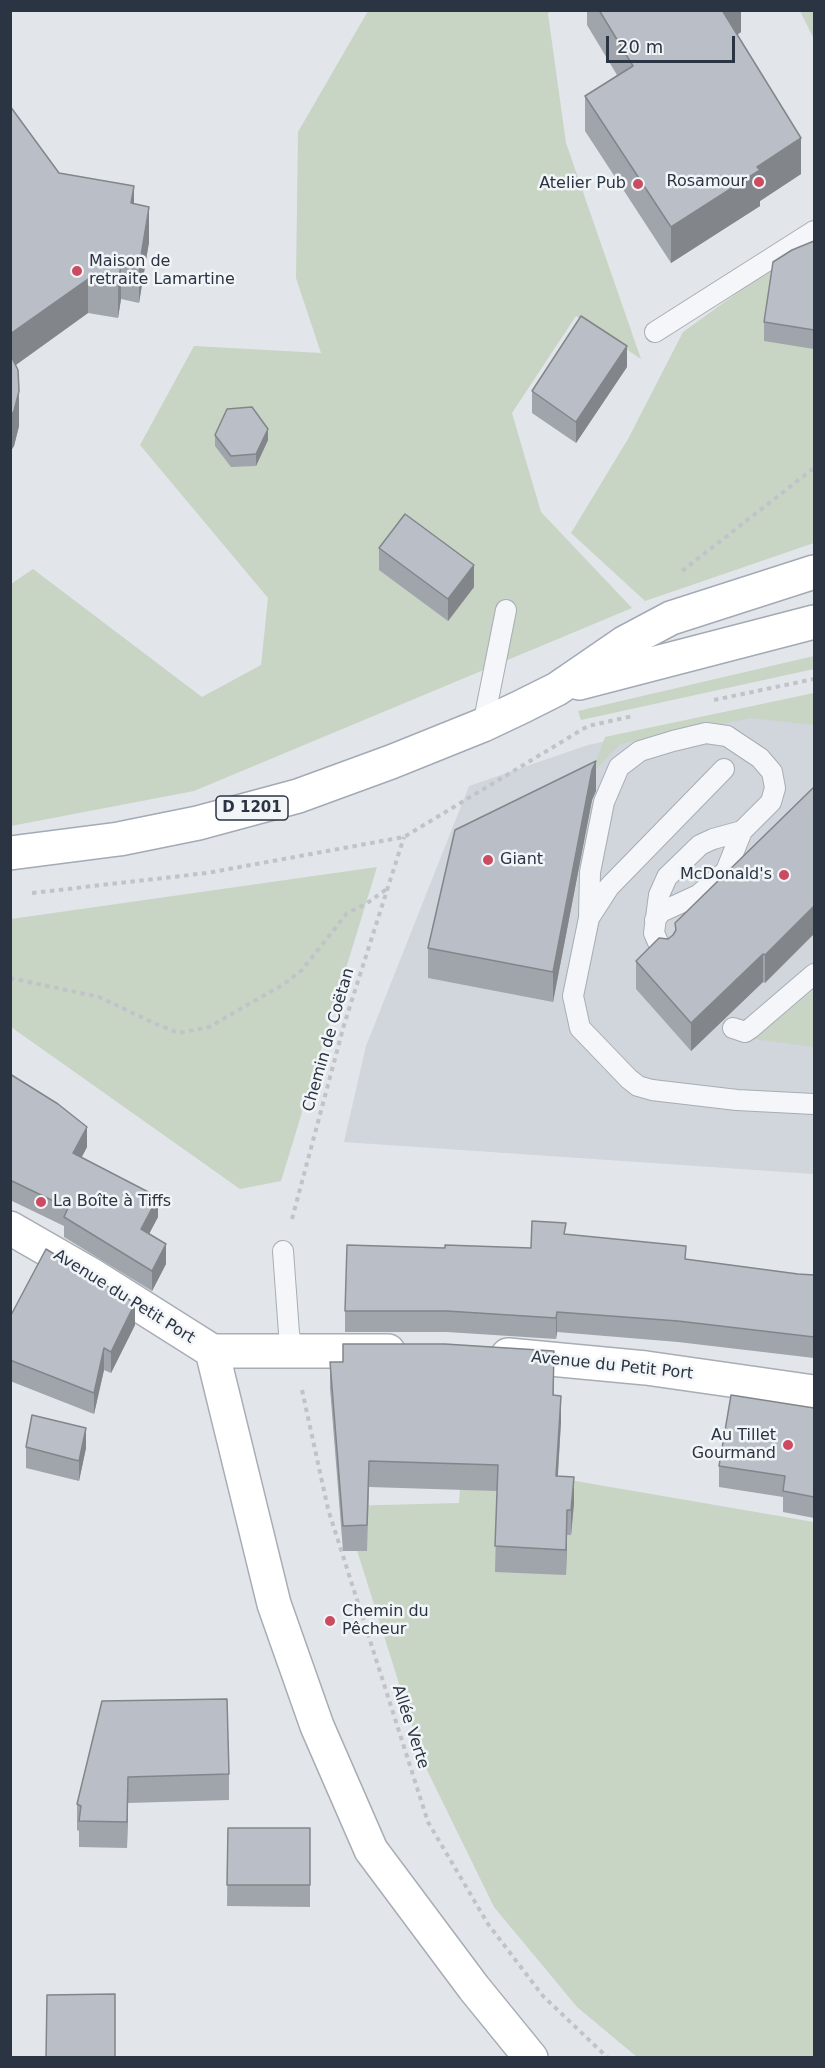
<!DOCTYPE html>
<meta charset="utf-8">
<style>
body{margin:0}
#map{position:relative;width:825px;height:2068px;overflow:hidden;background:#e2e6ea;font-family:"DejaVu Sans",sans-serif}
canvas{display:block}
.frame{position:absolute;inset:0;border:12px solid #2b3442;pointer-events:none}
.scale{position:absolute;left:606px;top:36px;width:129px;height:27px;box-sizing:border-box;border:3px solid #2b3442;border-top:0;padding-left:8px;font-size:18px;line-height:21px;white-space:nowrap;color:#2b3442;-webkit-text-stroke:4px #f2f5f8;paint-order:stroke}
</style>
<div id="map">
<canvas width="825" height="2068"></canvas>
<div class="frame"></div>
<div class="scale">20 m</div>
</div>
<script>
const ctx = document.querySelector('canvas').getContext('2d');
ctx.lineJoin = 'round';
function fill(path, color) {
  ctx.fillStyle = color;
  ctx.fill(path, 'evenodd');
}
function trace(path, color, width, dash) {
  ctx.strokeStyle = color;
  ctx.lineWidth = width;
  ctx.lineCap = dash ? 'butt' : 'round';
  ctx.setLineDash(dash || []);
  ctx.stroke(path);
}
function write(font, color, halo, rows, align = 'center') {
  ctx.font = font + ' "DejaVu Sans",sans-serif';
  ctx.lineWidth = 5;
  ctx.setLineDash([]);
  ctx.textBaseline = 'middle';
  ctx.strokeStyle = halo;
  ctx.fillStyle = color;
  for (const [text, x, y, turn = 0] of rows) {
    ctx.save();
    ctx.translate(x, y);
    ctx.rotate((+turn || 0) * Math.PI / 180);
    ctx.textAlign = isNaN(turn) ? turn : align;
    if (halo) ctx.strokeText(text, 0, 0);
    ctx.fillText(text, 0, 0);
    ctx.restore();
  }
}
fill(new Path2D(`
 M814 696V1174L344 1142 366 1046 469 786 588 745Z`), '#d1d5dc');
fill(new Path2D(`
 M368 11H550L548 14 566 143 641 359 576 316 512 413 541 512 632 608 194 791 11 826V584L33 569 202 697 261 665 268 598 140 445 194 346 321 353 296 278 298 132Z
 M800 11H814V39Z
 M814 256V543L645 601 571 533 628 439 683 332 766 272Z
 M814 656V669L581 720 578 711Z
 M814 693V725L751 718 620 744 592 773 605 737Z
 M377 867 281 1181 240 1189 11 1027V919Z
 M814 990V1047L754 1039Z
 M461 1476 558 1478 814 1522V2057H637L577 2007 494 1907 425 1766 343 1506 459 1503Z`), '#c8d4c4');
const lane = new Path2D(`
 M655 332 814 231
 M483 725 506 610
 M724 769 609 887 589 918 573 996 580 1028 629 1079 638 1086 652 1090 737 1100 814 1104
 M589 918 590 872 604 802 619 767 640 751 673 741 706 733 727 736 760 758 772 772 775 788 771 802 742 831 713 839 700 845 667 877 659 895 654 933 664 956
 M655 920 661 912 698 895 726 871 742 831
 M733 1028 745 1032 751 1028 814 974
 M283 1251 289 1333 293 1351`);
const secondary = new Path2D(`
 M10 1228 90 1274 212 1351H388
 M212 1351 274 1604 317 1726 371 1850 474 1988 531 2058
 M508 1355 646 1368 814 1392`);
const primary = new Path2D(`
 M579 683 814 622
 M10 853 119 839 198 823 298 796 391 762 483 725 521 707 557 689 624 643 671 618 814 572`);
trace(lane, '#a7adb4', 22);
trace(secondary, '#a7adb4', 36);
trace(primary, '#a2aab6', 36);
trace(new Path2D(`
 M682 571 814 468
 M714 700 814 679
 M32 893 207 873 404 837 588 726 633 716
 M10 978 99 997 156 1024 179 1033 209 1027 284 984 302 970 347 913 366 904 388 888
 M292 1219 344 1025 404 837
 M302 1390 328 1509 428 1822 488 1924 543 1996 608 2058`), '#c0c4c9', 4, [4.5, 4.5]);
trace(lane, '#f5f6f9', 20);
trace(secondary, '#fff', 33);
trace(primary, '#fff', 33);
fill(new Path2D(`
 M587 10H741V32L737 35 801 174 760 201V206L671 263 585 131V96L617 75 587 25Z
 M10 106 59 173 134 204 149 242 139 303 121 299 118 318 88 313 16 365 19 426 14 446 10 452Z
 M814 241V349L764 341V322Z
 M627 367 576 443 532 413V391Z
 M215 435 268 440 256 466 231 467 215 446Z
 M379 548 474 587 448 621 379 570Z
 M814 787 765 983 763 982 691 1051 636 989V961L673 935 675 932V923Z
 M596 791 592 800 553 1002 428 978V948Z
 M10 1074 87 1147 82 1157 158 1217 149 1234 166 1264 152 1291 64 1237V1226L10 1200Z
 M566 1234 686 1259 798 1274 814 1275V1358L678 1342 557 1332 556 1339 447 1332H345V1311L445 1248H531Z
 M10 1317 135 1325 111 1373 104 1370 94 1414 10 1381Z
 M330 1362 554 1377V1395L561 1421 558 1476 574 1503 571 1535H567L566 1575 495 1572 497 1491 369 1487 367 1551H343L330 1388Z
 M814 1408V1518L783 1512V1497L719 1487V1466Z
 M26 1447 86 1448 79 1481 26 1468Z
 M102 1701 229 1774V1800L128 1803 127 1848 79 1847V1831L77 1830V1804Z
 M228 1828H310V1907L227 1906Z`), '#a0a4ab');
fill(new Path2D(`
 M722 10H741V32L722 46Z
 M801 138V174L760 201V206L671 263V227L757 167Z
 M134 186V221L131 203Z
 M149 207V242L139 303V268Z
 M121 265V299L118 318V283Z
 M88 279V313L10 369V334Z
 M627 346V367L576 443V422Z
 M19 391V426L14 446 10 452V417Z
 M268 429V440L256 466V454Z
 M474 565V587L448 621V599Z
 M596 761V791L592 800 553 1002V972L592 770Z
 M814 906V934L765 983V955Z
 M763 954V982L691 1051V1023Z
 M87 1127V1147L73 1173V1153Z
 M158 1197V1217L141 1249V1229Z
 M166 1244V1264L152 1291V1271Z
 M135 1303V1325L111 1373V1352Z
 M557 1312V1332L556 1339V1318Z
 M104 1348V1370L94 1414V1393Z
 M561 1396V1421L556 1502V1476Z
 M86 1428V1448L79 1481V1461Z
 M574 1477V1503L571 1535V1510Z
 M567 1510V1535L566 1575V1550Z
 M128 1777V1803L127 1848V1822Z`), '#82868b');
const building = new Path2D(`
 M599 10H722L801 138 757 167 760 170 671 227 585 96 633 66Z
 M10 106 59 173 134 186 131 203 149 207 139 268 121 265 118 283 88 279 10 334Z
 M814 241V330L764 322 773 262 792 250Z
 M581 316 627 346 576 422 532 391Z
 M10 354 18 370 19 391 14 411 10 417Z
 M252 407 268 429 256 454 231 456 215 435 227 409Z
 M405 514 474 565 448 599 379 548Z
 M596 761 592 770 553 972 428 948 455 830Z
 M814 787V906L765 955 763 954 691 1023 636 961 659 938 668 939 673 935 676 930 675 923Z
 M10 1074 58 1104 87 1127 73 1153 158 1197 141 1229 166 1244 152 1271 64 1217 68 1208 10 1180Z
 M532 1221 566 1223 564 1234 686 1246 685 1259 798 1274 814 1275V1337L678 1321 557 1312 556 1318 447 1311H345L347 1245 445 1248V1245L531 1248Z
 M46 1249 135 1303 111 1352 104 1348 94 1393 10 1360V1317Z
 M343 1344H445L554 1351 553 1395 561 1396 556 1476 574 1477 571 1510H567L566 1550 495 1546 498 1465 369 1461 367 1525 343 1526 330 1362H343Z
 M731 1395 814 1408V1497L783 1491 785 1476 719 1466Z
 M32 1415 86 1428 79 1461 26 1447Z
 M227 1699 229 1774 128 1777 127 1822 79 1821 81 1806 77 1804 102 1701Z
 M228 1828H310V1885H227Z
 M115 1994V2058H46L47 1995Z`);
fill(building, '#babfc7');
trace(building, '#82868b', 1.5);
for (const [x, y, r, color] of [
 [759,182,6,"#cb4b61"],
 [638,184,6,"#cb4b61"],
 [77,271,6,"#cb4b61"],
 [488,860,6,"#cb4b61"],
 [784,875,6,"#cb4b61"],
 [41,1202,6,"#cb4b61"],
 [788,1445,6,"#cb4b61"],
 [330,1621,6,"#cb4b61"]
]) {
  const dot = new Path2D();
  dot.arc(x, y, r, 0, 2 * Math.PI);
  ctx.fillStyle = color;
  ctx.fill(dot);
  trace(dot, '#f2f5f8', 2);
}
for (const [x, y, w] of [
 [252,808,72]
]) {
  const box = new Path2D();
  box.roundRect(x - w / 2, y - 12, w, 24, 4.5);
  ctx.fillStyle = '#f2f5f8';
  ctx.fill(box);
  trace(box, '#2b3442', 1.5);
}
write('bold 15px', '#2b3442', null, [
 ["D 1201",252,808]
]);
write('16px', '#2b3442', '#f2f5f8', [
 ["Rosamour",747,182],
 ["Atelier Pub",626,184],
 ["Maison de",89,262,"left"],
 ["retraite Lamartine",89,280,"left"],
 ["Giant",500,860,"left"],
 ["McDonald's",772,875],
 ["La Boîte à Tiffs",53,1202,"left"],
 ["Au Tillet",776,1436],
 ["Gourmand",776,1454],
 ["Chemin du",342,1612,"left"],
 ["Pêcheur",342,1630,"left"]
], 'right');
write('16px', '#2b3442', '#f2f5f8', [
 ["Chemin de Coëtan",329,1040,-74],
 ["Avenue du Petit Port",124,1297,32],
 ["Avenue du Petit Port",612,1366,6],
 ["Allée Verte",410,1727,72]
]);
</script>
